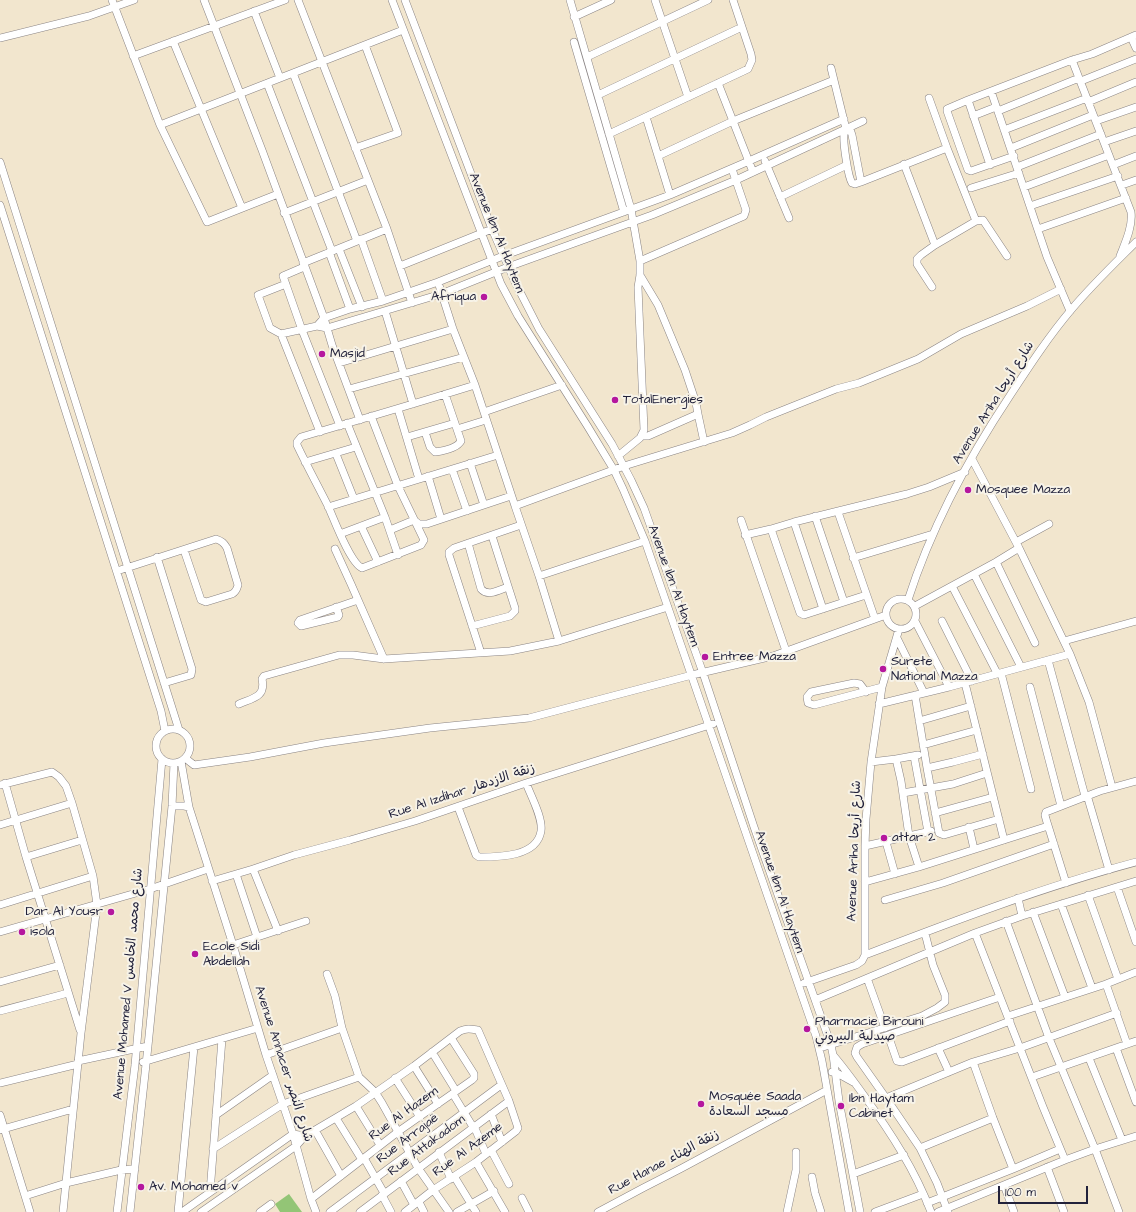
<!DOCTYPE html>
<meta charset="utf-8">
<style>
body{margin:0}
#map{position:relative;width:1136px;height:1212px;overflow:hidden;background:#f2e6ce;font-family:"Architects Daughter",sans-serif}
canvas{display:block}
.scale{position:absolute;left:998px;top:1186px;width:90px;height:18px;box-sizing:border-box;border:2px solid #22223b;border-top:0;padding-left:5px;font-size:12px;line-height:14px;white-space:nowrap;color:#22223b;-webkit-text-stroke:3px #f7f3e8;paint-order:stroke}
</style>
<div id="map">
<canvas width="1136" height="1212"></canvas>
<div class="scale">100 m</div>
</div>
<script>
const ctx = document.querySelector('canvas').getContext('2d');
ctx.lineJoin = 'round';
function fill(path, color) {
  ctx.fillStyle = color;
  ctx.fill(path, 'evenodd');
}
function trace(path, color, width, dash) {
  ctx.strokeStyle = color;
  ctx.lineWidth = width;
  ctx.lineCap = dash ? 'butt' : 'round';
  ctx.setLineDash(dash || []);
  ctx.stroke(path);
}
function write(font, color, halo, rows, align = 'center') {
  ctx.font = font + ' "Architects Daughter","Playpen Sans Arabic",sans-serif';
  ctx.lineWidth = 4;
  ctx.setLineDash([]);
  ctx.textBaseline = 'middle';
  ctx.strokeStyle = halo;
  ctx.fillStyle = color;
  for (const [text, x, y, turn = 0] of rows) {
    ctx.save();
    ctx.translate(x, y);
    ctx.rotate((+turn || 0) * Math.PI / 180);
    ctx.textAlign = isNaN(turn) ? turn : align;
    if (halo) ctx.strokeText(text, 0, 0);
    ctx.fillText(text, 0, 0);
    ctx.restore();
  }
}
fill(new Path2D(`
 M289 1194 302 1212H280L275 1204Z`), '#93c576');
const minor = new Path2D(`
 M112 0 160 125 207 222 278 194
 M204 0 262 150 324 318 332 345 360 420
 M298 0 387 229 412 303
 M392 0 501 284 518 316 588 427 614 470 623 489 645 541 816 1036 822 1061 849 1212
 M405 0 492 229 515 282 539 329 612 444 631 480 644 508 703 673 754 827 831 1045 833 1055 839 1101 860 1212
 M570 0 631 209 640 261V275L638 287 644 430 640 438 618 456
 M655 0 688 97
 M254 11 280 78
 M574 17 611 0
 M1131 37 1136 48
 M0 38 89 16 134 0
 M173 41 242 208
 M574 42 624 212
 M133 56 285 0
 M587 57 708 0
 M1072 60 1131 212C1133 226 1125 243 1120 256
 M831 68 846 129C845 131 844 132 844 135 843 143 848 177 852 183L855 184 861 182 947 148
 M293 73 357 241
 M1081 81 1136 59
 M267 83 332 251
 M718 83 753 172
 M991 91 1047 257 1070 311
 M598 95 742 27
 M929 98 947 148 976 221
 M968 100 990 165
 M1088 102 1136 82
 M998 111 1079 78
 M973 116 996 107
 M646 117 670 195
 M1096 121 1136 107
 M160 125 403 30
 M846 129 851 132 852 135 861 182
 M1004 130 1087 98
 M609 134 748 69 752 60 751 54 733 0
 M1104 142 1136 131
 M355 148 398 133 365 45
 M1011 148 1093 115
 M658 156 733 121 834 80
 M1014 156 971 171 968 170 947 111V109L968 100 1072 60 1092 54 1136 35
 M765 161 789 218
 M0 162 179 730
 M904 164 935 245
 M1113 165 1136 156
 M1017 167 1101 134
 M1122 185 1136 180
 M1024 187 1109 155
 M971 188 1019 173
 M780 197 847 165
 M0 205 161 711 165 731
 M1030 206 1118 176
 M284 213 368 180
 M1038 229 1126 198
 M361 239 383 301
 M339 249 362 307
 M329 252 350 309
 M640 261 744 216 746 210 732 169
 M303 263 387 229
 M400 266 492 229
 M304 267 283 276 302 330 340 426
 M640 275 658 305 685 370 696 403 698 414 648 436H642
 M438 282 453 329 475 385 515 506 624 466 732 433 750 425 766 417 836 389 859 383 918 359 961 334 1027 306 1061 289
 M932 287 917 264V259L921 255 935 245 976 221 983 220 1007 256
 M385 311 413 404
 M317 326 324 318 350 309 383 301 438 282 503 256 670 195 749 161 844 119
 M281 334 270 328 258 295 286 284
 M339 363 453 329
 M349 389 464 357
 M398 409 419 479
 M484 412 562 385
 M698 414 704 442
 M371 416 398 486 424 540 421 545 362 568C350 563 334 519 328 506 318 486 307 466 297 445V442L301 437C359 420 417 403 475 385
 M347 423 385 517 398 555
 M457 429 486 420
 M320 432 281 334 317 326 327 328 441 294 508 267 652 215 736 180 863 121
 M425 432 430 447 435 452C443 451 457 448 461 441L445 394
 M407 437 455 423
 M336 454 354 499
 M972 459 1019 548 1070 654 1089 702 1112 787
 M305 462 356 447
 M470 463 484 505
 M452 469 467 511
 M428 476 441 519
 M515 506 539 576 559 641
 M328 507 498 455
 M838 512 875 619
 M815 516 844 602
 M414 520 419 524H427L511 496
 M741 520 786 651
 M794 522 823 609
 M361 526 378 562
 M771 529 800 613 804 615 866 595
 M390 530 414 520
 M340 534 385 517
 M745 535 771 529 794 522 907 494 929 487 965 472
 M1016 542 1049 524
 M468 543 481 589C488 597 499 590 508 587
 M335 549 351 584 384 659
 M157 557 192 669 191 675 164 683
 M853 558 933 534
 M996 562 1035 643
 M117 571 216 539C222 541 224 543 227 548L238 585C237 589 236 592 232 594L206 602 201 600 184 550
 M974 574 1021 667
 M539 576 645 541
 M952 586 997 673
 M886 614a15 15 0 1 1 30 0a15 15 0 1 1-30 0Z
 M908 600C931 528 969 457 1011 394 1030 365 1049 336 1071 310 1091 286 1114 264 1136 242
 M915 606 996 562 1019 548
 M336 607 339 615 338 617 301 626 298 623 300 620 358 600
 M915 621 949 687
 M942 621 972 681
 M472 626 510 616 515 611V608L492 536
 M897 638 924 693
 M1064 641 1136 621
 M481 653 449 555V552L454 548 521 525
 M1070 654 1048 660 1085 796
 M1001 673 1031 789
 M965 683 1004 840
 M1030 687 1061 806
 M866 692 860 684 854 683 811 692 807 697 808 703 814 705 882 687
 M915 695 927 768 939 833 944 835 999 819
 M239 704C253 698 266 697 262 679L264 676 339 655H353L384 659 510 651 559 641 668 607
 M879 704 949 687 1048 660
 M919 721 971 706
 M156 746a17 17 0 1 1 34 0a17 17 0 1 1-34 0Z
 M923 745 977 730
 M914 756 928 832
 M185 758 194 765 250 757 324 743 430 728 529 718 692 675 773 656 886 615
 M896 759 901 781 909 836 919 867
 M181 761 189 807 233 945 266 1055 293 1134 311 1199 316 1212
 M871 762 896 759 918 755
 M927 768 953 762 983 754
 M5 783 26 857 80 1030
 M0 785 52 772 59 777 66 786 72 803 93 876 97 905 81 1033 63 1212
 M903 793 953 784 987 773
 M1087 795 1109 870
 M172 806H184L189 807
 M458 807 476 855 479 857C499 857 537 857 541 831 543 818 531 796 526 783
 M935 813 993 797
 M0 825 72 803
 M969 827 974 849
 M886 842 895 874
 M865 846 931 831
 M26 857 82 840
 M253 869 278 931
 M236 874 257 937
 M212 881 253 869 294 855 350 840 415 821 526 783 713 724
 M865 882 919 867 1048 826
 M1066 883 1046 819 1045 815 1046 812 1100 791 1136 781
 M1117 887 1136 942
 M1088 895 1118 979
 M1018 898 1022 916
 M885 900 943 883 1054 844
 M1061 904 1092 988
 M0 905 93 876
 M1033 912 1065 997
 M1006 921 1049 1038 1095 1149 1119 1212
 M0 932 150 889 208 869
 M975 933 1043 1107 1065 1160
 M233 945 306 921
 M865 955C954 921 1043 887 1136 862
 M327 974 335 996 342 1028 359 1077 375 1092 382 1103 418 1168 449 1212
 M867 978 885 1028
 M0 982 60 965
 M804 983 856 965 862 961 865 955V846L866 819 871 762 882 687 899 629
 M1106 984 1127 1044
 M815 1000 975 933 1022 916 1136 881
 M0 1011 68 993
 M1008 1016 1106 984 1136 972
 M888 1035 897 1061 902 1062 1010 1021
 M820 1048 922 1016 937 1008 945 1002V995L933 965 925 933
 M938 1048 949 1072
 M1116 1048 1136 1102
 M432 1052 456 1091
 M266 1055 342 1028
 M833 1055C845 1069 855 1083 865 1097 891 1133 915 1170 931 1212
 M1089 1058 1122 1140
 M78 1061 148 1046
 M143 1062 258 1028
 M973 1062 993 1118 1013 1169
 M414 1066 438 1104
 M832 1072H835L853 1082
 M1032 1077 1136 1041
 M395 1078 420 1117
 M0 1083 78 1064
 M453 1094 473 1127
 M886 1098 973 1062 1020 1048 1117 1013
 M356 1106 380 1145
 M491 1114 502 1142
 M0 1115 30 1212
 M216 1115 273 1075
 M336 1118 362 1160
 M474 1126 486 1154
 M0 1130 73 1109
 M315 1130 341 1176
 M920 1148 886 1098 857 1057 855 1053 857 1047 862 1044 1000 997
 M213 1149 283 1104 359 1077
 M491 1150 509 1184
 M439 1152 451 1179
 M364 1158 384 1193
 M476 1162 505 1212
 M1047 1167 1064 1212
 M853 1174 904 1155
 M454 1176 476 1212
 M812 1177 815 1193 821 1212
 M401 1181 414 1205
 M1004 1185 1014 1212
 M210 1192 222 1039
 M382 1195 391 1212
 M25 1196 66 1183 121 1170 135 1169
 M522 1198 529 1212
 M311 1199 399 1131 472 1080 474 1078V1074L451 1038
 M419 1202 424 1212
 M927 1203 1013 1169 1060 1149
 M117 1212 135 1065 162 759
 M130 1212 148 1046 172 806 174 763
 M178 1212 194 1047
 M182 1212 293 1134 305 1136
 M201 1212 296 1146 305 1136 356 1106 414 1066 460 1031C467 1028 471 1029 478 1030L509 1101 518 1128 516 1131 476 1162 433 1190 405 1212
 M260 1212 271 1204
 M330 1212 501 1085
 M360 1212 509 1101
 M457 1212 494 1191
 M598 1212 643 1188 682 1168 827 1090
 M787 1212 796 1170V1152
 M875 1212 923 1194
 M938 1212 1065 1160 1095 1149 1136 1136
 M948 1212 937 1183 920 1148 993 1118`);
trace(minor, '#8a8484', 8);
trace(minor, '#fff', 7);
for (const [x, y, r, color] of [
 [484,297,4,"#b5179e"],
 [322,354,4,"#b5179e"],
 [615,400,4,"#b5179e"],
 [968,490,4,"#b5179e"],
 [705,657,4,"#b5179e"],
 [883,669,4,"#b5179e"],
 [884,838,4,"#b5179e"],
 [111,912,4,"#b5179e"],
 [22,932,4,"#b5179e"],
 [195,954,4,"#b5179e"],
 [807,1029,4,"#b5179e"],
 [701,1104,4,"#b5179e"],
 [841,1106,4,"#b5179e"],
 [141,1187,4,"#b5179e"]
]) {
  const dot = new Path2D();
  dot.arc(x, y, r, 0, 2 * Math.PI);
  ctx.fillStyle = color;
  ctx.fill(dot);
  trace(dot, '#f7f3e8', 1.5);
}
write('13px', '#22223b', '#f7f3e8', [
 ["Avenue Ibn Al Haytem",496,233,68],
 ["Avenue Ariha شارع أريحا",994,403,-58],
 ["Avenue Ibn Al Haytem",673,586,70],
 ["Rue Al Izdihar زنقة الازدهار",462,792,-18],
 ["Avenue Ariha شارع أريحا",855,851,-88],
 ["Avenue Ibn Al Haytem",779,892,71],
 ["Avenue Mohamed V شارع محمد الخامس",129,984,-85],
 ["Avenue Annacer شارع النصر",283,1064,72],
 ["Rue Al Hazem",404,1114,-36],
 ["Rue Arrajaë",408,1139,-37],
 ["Rue Attakadom",427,1146,-37],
 ["Rue Al Azeme",468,1150,-36],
 ["Rue Hanae زنقة الهناء",664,1163,-28]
]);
write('13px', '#22223b', '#f7f3e8', [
 ["Afriqua",476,297,"right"],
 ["Masjid",330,354],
 ["TotalEnergies",623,400],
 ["Mosquee Mazza",976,490],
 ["Entree Mazza",713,657],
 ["Surete",891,662],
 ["National Mazza",891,677],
 ["attar 2",892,838],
 ["Dar Al Yousr",103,912,"right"],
 ["isola",30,932],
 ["Ecole Sidi",203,947],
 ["Abdellah",203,962],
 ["Pharmacie Birouni",815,1022],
 ["صيدلية البيروني",815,1037],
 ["Mosquée Saada",709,1097],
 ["مسجد السعادة",709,1112],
 ["Ibn Haytam",849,1099],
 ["Cabinet",849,1114],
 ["Av. Mohamed v",149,1187]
], 'left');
</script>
